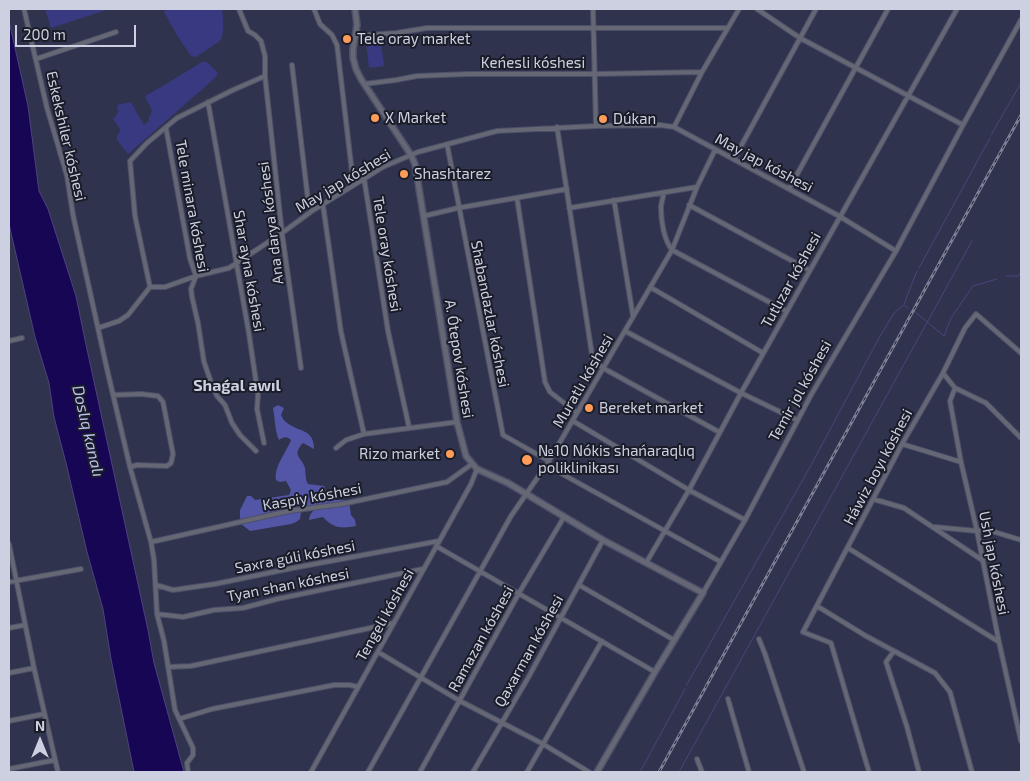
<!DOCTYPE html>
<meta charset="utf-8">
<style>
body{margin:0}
#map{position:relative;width:1030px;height:781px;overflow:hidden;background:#30334d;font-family:"Exo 2",sans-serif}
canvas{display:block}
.frame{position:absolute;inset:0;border:10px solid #cdd0e1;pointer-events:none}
.north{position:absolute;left:15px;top:716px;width:50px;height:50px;-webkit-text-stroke:4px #1a1c28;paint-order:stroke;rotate:0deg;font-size:14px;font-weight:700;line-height:20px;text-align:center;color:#cdd0e1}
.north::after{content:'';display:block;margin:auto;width:18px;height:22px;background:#cdd0e1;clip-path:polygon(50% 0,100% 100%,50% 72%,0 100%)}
.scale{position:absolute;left:15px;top:25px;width:121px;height:22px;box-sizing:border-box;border:2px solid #cdd0e1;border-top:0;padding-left:6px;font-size:15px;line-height:18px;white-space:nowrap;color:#cdd0e1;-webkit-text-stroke:4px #1a1c28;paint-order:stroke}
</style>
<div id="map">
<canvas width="1030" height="781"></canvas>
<div class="frame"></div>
<div class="north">N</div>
<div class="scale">200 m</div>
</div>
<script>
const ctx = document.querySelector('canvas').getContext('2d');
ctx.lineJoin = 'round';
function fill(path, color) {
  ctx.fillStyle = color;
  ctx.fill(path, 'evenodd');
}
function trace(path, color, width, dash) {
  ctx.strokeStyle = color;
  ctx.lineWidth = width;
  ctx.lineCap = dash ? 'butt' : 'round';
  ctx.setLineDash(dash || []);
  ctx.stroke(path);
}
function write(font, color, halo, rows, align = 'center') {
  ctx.font = font + ' "Exo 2",sans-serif';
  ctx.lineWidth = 4;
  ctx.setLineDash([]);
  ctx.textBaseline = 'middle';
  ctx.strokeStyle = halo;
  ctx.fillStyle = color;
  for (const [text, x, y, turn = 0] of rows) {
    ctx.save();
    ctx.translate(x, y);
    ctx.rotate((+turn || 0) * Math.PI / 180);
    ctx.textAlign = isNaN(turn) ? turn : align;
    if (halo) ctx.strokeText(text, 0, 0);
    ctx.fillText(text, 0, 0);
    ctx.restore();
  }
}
fill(new Path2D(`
 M45 9H109L51 28Z
 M171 9H222C223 19 225 32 220 41L196 57 191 56 178 37 164 12V11Z
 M381 41 384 66 369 68 366 43Z
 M202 62H207L218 73 215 78 128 154 117 140V136L120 132V129L113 119 118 113 117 105 131 102 137 113 144 125 149 121V117L152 111 145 96 166 84Z`), '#383980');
fill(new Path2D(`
 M278 405 284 408 281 415C282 417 284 421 286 422 299 433 314 428 314 449L303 443C291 456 302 457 305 468 306 475 305 479 308 484L324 486 326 491 336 500H345L349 502 351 515 355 520 356 526C341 529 333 528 323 517L309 520 310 515 313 511 306 507 301 512 300 519 296 522 291 524 250 531 240 523V510L247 496H251L255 500 289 495 291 490 286 481 280 482 276 480C274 466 286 453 291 440 286 436 284 437 279 440 275 432 275 418 273 408Z`), '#5356a6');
const water = new Path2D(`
 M9 21 28 106 39 191 48 209 76 296 85 340 148 630 154 663 184 772H134L111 659 103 609 87 552 66 463 54 417 49 383 35 337 9 224Z`);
fill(water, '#160654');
trace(water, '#4d437e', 1);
trace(new Path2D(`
 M991 135 1021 83
 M919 268 990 138
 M1006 276H1018L1021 272
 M904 304 917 271
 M914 311 944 336 951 318 973 286 997 279
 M686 686 810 467 879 338 894 313 904 305 908 308
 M640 772 685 689
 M679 772 972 241`), '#4d437e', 1);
const minor = new Path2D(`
 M24 9 47 108 67 176 73 215 107 369 130 467 151 542 154 560 157 614 164 641 175 710 193 748V755L187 763 188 772
 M239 9 248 31 255 35 261 41 265 56V76L282 233 301 368
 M314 9 320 24 332 35 337 45 352 172 357 178H364L388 331 409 427
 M593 9 596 126
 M757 9 800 38 963 125
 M355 36 396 33 427 28H728
 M36 59 116 32
 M292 65 308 200 310 207 312 211
 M364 84 396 80 417 76 468 74H594L702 72
 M208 102 249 334 258 395 257 409 264 443
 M557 127 593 361 603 368 719 432
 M674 127 702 72 739 9
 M166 128 190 259 196 276 191 289 192 297 198 323 204 362 212 385 217 396 225 405 232 423 240 435 256 451
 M447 144 503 435 549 461
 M734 159 816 9
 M789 189 888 9
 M664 193C663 198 661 203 661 208 661 221 664 240 672 250L786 311
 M517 198 545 382 550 392 577 413
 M614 200 633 316
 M323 205 341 332 364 434
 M689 205 809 270
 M569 208 697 187
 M424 216 458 208 567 189
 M150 287 135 216 130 161 147 143 177 118 233 90 265 76
 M650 287 763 353
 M98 328 119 321 128 315 150 287H165L196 276 229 268 282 233 312 211 383 167 418 152 497 131 596 126 660 125 674 127 839 216 896 251
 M625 331 741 393 797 420
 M9 341 22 338
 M943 373 955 388 986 403 1021 438
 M955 388 950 401 961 462 977 531 999 642 1021 741
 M113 395 141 394 158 396 163 402 173 454 171 463 167 466 137 465 130 467
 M573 421 689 490 745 520
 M902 444 961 462
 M336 448 346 440 364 434 457 422
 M546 465 721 562
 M873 499 904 508 982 560
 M935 527 977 531 988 530 1021 540
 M151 542 289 511 342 504 447 482 472 464
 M9 544 34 668 58 772
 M436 546 655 672
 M848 548 999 642
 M646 563 689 490 741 393 957 9
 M9 582 81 569
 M156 585 173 590 215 584 293 568 439 541
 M579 585 674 640
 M703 593 745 520 811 395 896 251 963 125 1021 20
 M817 606 866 636 935 673 950 692 972 772
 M157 614 183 617 214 610 243 608 277 599 423 569
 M9 628 25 625
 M759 639 765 654 804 772
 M894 651 886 662 907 727 919 772
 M378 652 460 701 543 744 589 772
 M168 667 191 666 394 623
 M9 673 34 668
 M728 699 749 772
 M179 719 212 709 334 685H350L358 687
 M9 721 44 714
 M697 759 702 772
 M9 769 55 760
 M311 772 471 484 477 469
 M368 772 511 516 549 461 672 250 697 187 715 150
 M420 772 519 593 564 517
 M473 772 528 678 603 540
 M527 772 602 641
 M869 772 831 643 803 632 902 444 943 373 965 328 976 314 1021 353`);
const tertiary = new Path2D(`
 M355 9 357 25 353 49V58L356 69 361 79 411 155 415 164 457 422 466 456 477 469 508 483 603 540 703 593 655 672 597 772`);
trace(minor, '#4c4f68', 6);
trace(tertiary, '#4c4f68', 8);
trace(minor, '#656774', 4);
trace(tertiary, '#656774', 5);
const rail = new Path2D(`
 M659 772 1021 115`);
trace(rail, '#7d8096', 3);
trace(rail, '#1a1c28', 1, [4]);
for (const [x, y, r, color] of [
 [347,39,5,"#fe9c58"],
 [375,118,5,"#fe9c58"],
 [603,119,5,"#fe9c58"],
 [404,174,5,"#fe9c58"],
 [589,408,5,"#fe9c58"],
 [450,454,5,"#fe9c58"],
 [527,460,6,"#fe9c58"]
]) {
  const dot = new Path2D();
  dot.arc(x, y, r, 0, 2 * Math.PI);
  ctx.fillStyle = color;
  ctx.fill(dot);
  trace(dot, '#1a1c28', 2);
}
write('15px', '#cdd0e1', '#1a1c28', [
 ["Tele oray market",357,39],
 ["X Market",385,118],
 ["Dúkan",613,119],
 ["Shashtarez",414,174],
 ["Bereket market",599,408],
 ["№10 Nókis shańaraqlıq",538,451],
 ["poliklinikası",538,468],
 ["Rizo market",440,454,"right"]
], 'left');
write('15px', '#cdd0e1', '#1a1c28', [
 ["Keńesli kóshesi",533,63],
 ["Eskekshiler kóshesi",66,136,77],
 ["May jap kóshesi",764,163,28],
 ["May jap kóshesi",343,181,-31],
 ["Tele minara kóshesi",192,206,80],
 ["Ana darya kóshesi",271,223,-97],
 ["Tele oray kóshesi",387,254,81],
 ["Shar ayna kóshesi",249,271,80],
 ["Tutlızar kóshesi",791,280,-61],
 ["Shabandazlar kóshesi",490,314,79],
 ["A. Ótepov kóshesi",459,359,81],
 ["Muratlı kóshesi",583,381,-60],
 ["Temir jol kóshesi",800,391,-61],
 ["Háwiz boyı kóshesi",878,467,-62],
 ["Kaspiy kóshesi",312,497,-10],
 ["Saxra gúli kóshesi",295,557,-11],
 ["Ush jap kóshesi",994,563,79],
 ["Tyan shan kóshesi",288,585,-11],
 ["Tengeli kóshesi",385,615,-61],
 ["Ramazan kóshesi",481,639,-61],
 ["Qaxarman kóshesi",529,651,-61]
]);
write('bold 16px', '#cdd0e1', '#1a1c28', [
 ["Shaǵal awıl",237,386]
]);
write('italic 16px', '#bcc2ef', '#1a1c28', [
 ["Doslıq kanalı",88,431,77]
]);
</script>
